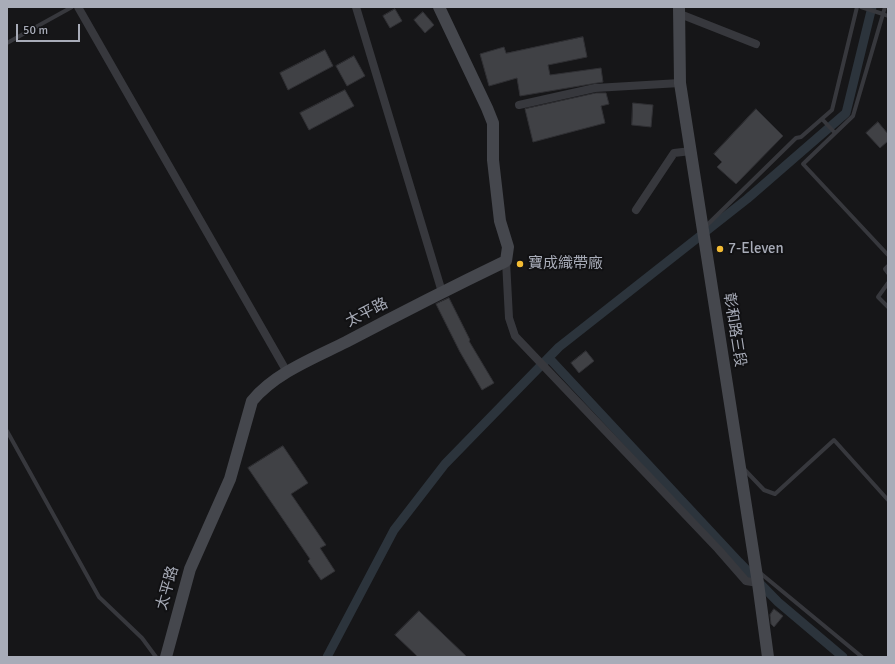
<!DOCTYPE html>
<meta charset="utf-8">
<style>
body{margin:0}
#map{position:relative;width:895px;height:664px;overflow:hidden;background:#161618;font-family:Signika,sans-serif}
canvas{display:block}
.frame{position:absolute;inset:0;border:8px solid #a8acb8;pointer-events:none}
.scale{position:absolute;left:16px;top:24px;width:64px;height:18px;box-sizing:border-box;border:2px solid #a8acb8;border-top:0;padding-left:5px;font-size:12px;line-height:14px;white-space:nowrap;color:#a8acb8;-webkit-text-stroke:3px #111113;paint-order:stroke}
</style>
<div id="map">
<canvas width="895" height="664"></canvas>
<div class="frame"></div>
<div class="scale">50 m</div>
</div>
<script>
const ctx = document.querySelector('canvas').getContext('2d');
ctx.lineJoin = 'round';
function trace(path, color, width, dash) {
  ctx.strokeStyle = color;
  ctx.lineWidth = width;
  ctx.lineCap = dash ? 'butt' : 'round';
  ctx.setLineDash(dash || []);
  ctx.stroke(path);
}
function fill(path, color) {
  ctx.fillStyle = color;
  ctx.fill(path, 'evenodd');
}
function write(font, color, halo, rows, align = 'center') {
  ctx.font = font + ' Signika,"Noto Sans TC",sans-serif';
  ctx.lineWidth = 4;
  ctx.setLineDash([]);
  ctx.textBaseline = 'middle';
  ctx.strokeStyle = halo;
  ctx.fillStyle = color;
  for (const [text, x, y, turn = 0] of rows) {
    ctx.save();
    ctx.translate(x, y);
    ctx.rotate((+turn || 0) * Math.PI / 180);
    ctx.textAlign = isNaN(turn) ? turn : align;
    if (halo) ctx.strokeText(text, 0, 0);
    ctx.fillText(text, 0, 0);
    ctx.restore();
  }
}
trace(new Path2D(`
 M549 358 739 562 778 602 843 657
 M327 657 394 530 445 464 559 347 747 199 846 113 872 7`), '#2c343c', 9);
const building = new Path2D(`
 M395 9 402 21 390 28 383 16Z
 M423 12 434 25 425 33 414 20Z
 M583 37 587 57 548 65 550 75 601 68 603 82 520 96 517 78 489 86 480 54 504 47 506 53Z
 M325 50 333 66 288 90 280 73Z
 M354 56 365 76 347 86 336 66Z
 M345 90 354 106 309 130 300 113Z
 M596 93H606L609 104 601 106 605 123 533 142 525 109Z
 M633 103 653 105 651 127 632 125Z
 M756 109 783 136 736 184 717 167 722 162 714 154Z
 M878 122 888 134V141L880 148 866 133Z
 M449 298 470 340 469 341 494 383 482 390 460 352 436 304Z
 M586 351 594 361 579 373 571 363Z
 M283 446 308 483 291 494 326 545 320 548 335 571 321 580 308 561 310 559 248 468Z
 M774 609 783 616 774 627 771 624 770 615Z
 M419 611 467 657H418L395 635Z`);
fill(building, '#404145');
trace(building, '#303034', 1);
trace(new Path2D(`
 M861 7 883 14 885 7
 M888 16 883 14 853 116 803 164 888 255
 M7 43 72 7
 M822 119 835 133
 M705 227 796 138 801 137 832 110 857 7
 M888 266 885 269 888 273
 M888 283 878 297 888 307
 M7 431 99 597 142 638 156 657
 M744 469 764 490 775 494 834 440 888 500
 M759 572 862 657`), '#37383d', 4);
trace(new Path2D(`
 M78 7 287 372
 M356 7 442 292
 M680 14 756 44
 M519 105 595 88 680 83
 M636 210 674 153 691 151
 M506 261 509 318 515 336 718 549 746 581 758 583`), '#37383d', 8);
trace(new Path2D(`
 M679 7 680 83 758 583 768 657
 M166 657 190 569 230 479 252 401C275 373 314 358 346 342 399 314 452 287 506 261L508 247 500 221 493 160V123L487 108 439 7`), '#45474d', 12);
for (const [x, y, r, color] of [
 [720,249,4,"#f4bc33"],
 [520,264,4,"#f4bc33"]
]) {
  const dot = new Path2D();
  dot.arc(x, y, r, 0, 2 * Math.PI);
  ctx.fillStyle = color;
  ctx.fill(dot);
  trace(dot, '#111113', 1.5);
}
write('15px', '#a8acb8', '#111113', [
 ["7-Eleven",728,249],
 ["寶成織帶廠",528,264]
], 'left');
write('15px', '#a8acb8', '#111113', [
 ["太平路",367,313,-27],
 ["彰和路三段",734,330,81],
 ["太平路",168,588,-74]
]);
</script>
